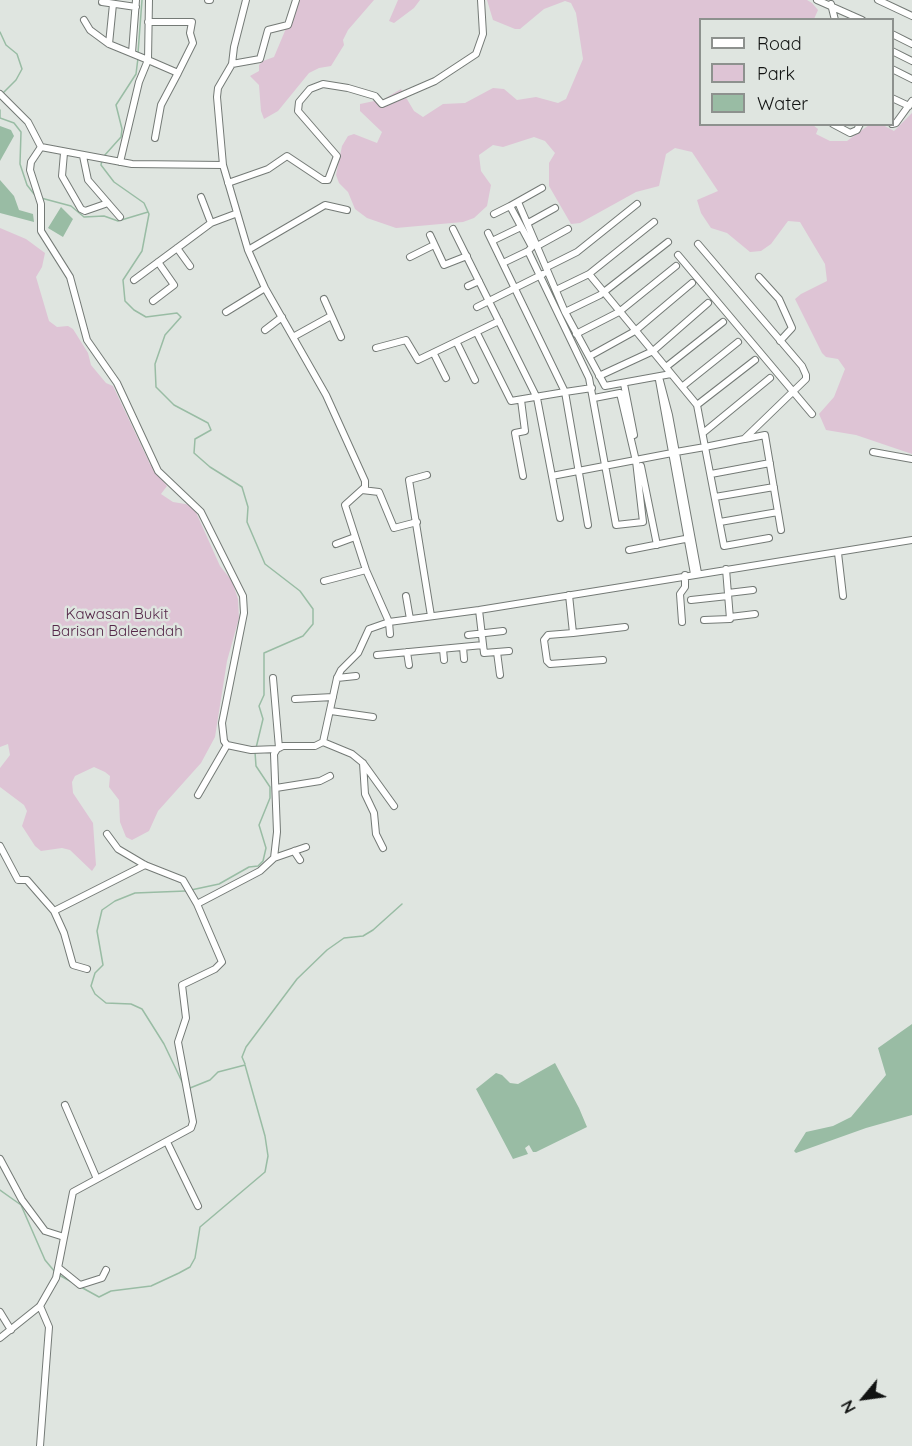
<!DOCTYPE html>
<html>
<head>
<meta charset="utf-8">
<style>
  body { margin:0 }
  #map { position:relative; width:912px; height:1446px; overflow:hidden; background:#dfe5e0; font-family:Quicksand,sans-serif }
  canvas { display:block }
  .legend { position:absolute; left:699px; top:18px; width:195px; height:108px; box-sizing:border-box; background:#dfe5e0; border:2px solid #8d918e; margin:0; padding:8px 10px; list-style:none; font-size:18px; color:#111312 }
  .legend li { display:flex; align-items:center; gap:12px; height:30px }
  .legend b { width:30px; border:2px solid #8d918e }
  .north { position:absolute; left:834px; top:1368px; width:60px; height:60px; -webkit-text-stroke:4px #dfe5e0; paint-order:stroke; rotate:241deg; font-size:16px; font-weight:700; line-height:24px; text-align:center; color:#111312 }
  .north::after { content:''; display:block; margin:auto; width:21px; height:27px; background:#111312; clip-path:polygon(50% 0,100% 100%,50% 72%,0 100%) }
</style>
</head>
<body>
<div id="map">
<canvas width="912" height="1446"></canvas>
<ul class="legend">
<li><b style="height:8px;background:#fff"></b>Road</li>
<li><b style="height:16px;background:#dec4d5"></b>Park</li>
<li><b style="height:16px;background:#99bca4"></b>Water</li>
</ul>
<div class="north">N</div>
</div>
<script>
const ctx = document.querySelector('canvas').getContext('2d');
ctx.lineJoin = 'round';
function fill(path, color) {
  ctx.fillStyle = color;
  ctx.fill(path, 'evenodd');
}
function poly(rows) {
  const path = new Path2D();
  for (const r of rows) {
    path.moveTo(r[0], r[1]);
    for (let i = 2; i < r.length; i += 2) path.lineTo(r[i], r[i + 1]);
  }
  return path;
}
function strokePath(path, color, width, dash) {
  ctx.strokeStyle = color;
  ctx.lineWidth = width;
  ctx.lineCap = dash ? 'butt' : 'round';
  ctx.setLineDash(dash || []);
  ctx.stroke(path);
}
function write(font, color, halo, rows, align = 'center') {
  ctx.font = font + ' Quicksand,sans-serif';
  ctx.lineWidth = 5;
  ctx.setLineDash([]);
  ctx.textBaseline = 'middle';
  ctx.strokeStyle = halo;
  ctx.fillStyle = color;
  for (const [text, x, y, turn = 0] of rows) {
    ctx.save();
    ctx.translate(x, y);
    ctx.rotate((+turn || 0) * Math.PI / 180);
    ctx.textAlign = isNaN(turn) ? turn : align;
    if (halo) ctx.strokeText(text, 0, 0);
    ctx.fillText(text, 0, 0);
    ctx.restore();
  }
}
const green = poly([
  [298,0,374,0,348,30,343,40,344,45,331,66,319,68,309,73,278,111,264,119,261,111,259,85,250,76,259,71,259,65,263,61,274,57],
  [398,0,420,0,414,8,394,23,389,21],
  [487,0,807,0,812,3,818,10,814,19,700,20,700,124,813,125,818,129,816,134,830,141,847,141,869,125,883,125,894,131,912,113,912,454,856,435,826,430,819,414,834,397,845,369,838,359,826,357,822,353,795,299,801,294,827,281,825,264,800,222,788,221,771,244,761,251,750,252,727,233,711,228,701,213,697,200,718,191,692,152,675,148,666,154,659,186,636,192,580,223,571,224,549,186,549,163,555,153,545,141,534,137,503,147,493,145,479,155,481,171,491,185,487,206,474,218,463,222,396,228,367,218,355,209,348,192,339,183,336,175,342,146,348,136,354,134,377,143,382,132,360,111,360,104,384,99,401,89,414,111,423,117,443,104,465,103,493,88,504,89,517,100,536,97,558,103,566,99,583,59,576,13,571,3,565,1,544,9,520,29,515,29,493,20],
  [0,228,26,239,45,253,42,267,36,277,49,321,57,327,68,326,73,329,88,353,91,365,106,383,113,386,150,464,167,486,161,494,173,502,191,505,195,510,220,566,232,581,238,599,239,618,227,661,215,737,201,763,158,811,149,831,132,840,126,837,120,822,119,800,109,787,110,776,105,772,94,767,75,776,72,782,73,793,93,823,96,865,92,871,70,850,62,848,41,851,35,846,22,826,27,811,24,805,0,787,0,768,10,755,8,744,0,747]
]);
const water = poly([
  [0,126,11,130,14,136,0,161],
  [0,180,14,196,19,210,33,214,34,222,0,213],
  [61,207,73,219,63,237,48,228],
  [912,1024,912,1115,866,1128,796,1153,794,1151,806,1132,833,1126,851,1117,886,1075,878,1048],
  [555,1063,579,1108,587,1127,536,1152,533,1152,529,1145,525,1148,528,1154,513,1159,476,1089,496,1073,502,1075,510,1083,518,1084]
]);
const stream = poly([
  [0,32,6,45,17,54,22,69,16,80,2,94],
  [138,53,142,0],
  [0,110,0,118,14,123,21,132,20,164,27,185,34,194],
  [104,156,121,137,122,129,116,105,136,74,138,58],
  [102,160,101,165,114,182,144,203,149,214,142,251,123,280,125,301,134,310,146,317,177,313,181,317,165,335,155,364,156,387,174,405,208,423,211,430,195,439,194,453,210,467,242,487,248,507,247,522,265,564,300,591,313,609,313,624,303,636,264,653,264,695,259,706,263,719,256,748],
  [41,198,71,206,84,217,104,216,118,221,148,212],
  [191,890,219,884,249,867,258,866,263,861,266,848,259,825,270,798,270,787,256,766,255,752],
  [245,1064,242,1057,246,1047,297,979,327,950,344,938,363,936,373,930,402,904],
  [185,1088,164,1044,142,1009,131,1004,106,1003,95,994,91,986,95,973,103,965,97,931,102,910,115,901,135,893,186,891],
  [0,1190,21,1205,45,1260,55,1272],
  [59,1275,99,1297,111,1291,151,1286,179,1273,190,1267,195,1258,200,1227,265,1172,268,1156,265,1136,245,1065,218,1072,210,1080,190,1088]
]);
const minor = poly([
  [208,0,210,0],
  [817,0,862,20],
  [878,0,912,16],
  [102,2,136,7],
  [831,4,835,20],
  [84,20,90,30,109,44,148,60],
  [148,22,192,22,190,33,193,43,178,73],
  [892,34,912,44],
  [109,44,113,4],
  [892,51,912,61],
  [132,53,136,0],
  [148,60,149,0],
  [232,64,260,59,268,30,288,25,296,0],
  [892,69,912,79],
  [0,94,28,122,41,147],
  [892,98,909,106],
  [833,124,850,133,857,130,860,124],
  [892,124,896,123,912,101],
  [64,153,62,176,81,209,85,211,108,203],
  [83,156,88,180,120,217],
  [120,162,139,82,148,60,178,73,161,105,155,138],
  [223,165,217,97,218,88,232,64,234,47,246,0],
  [228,183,268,169,287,156,323,180,328,180,337,156,298,111,299,102,310,89,323,84,348,88,375,96,382,104,435,81,476,54,483,34,481,0],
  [542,188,510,206,532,247,528,251,589,378,616,525,643,522,636,461,620,393,594,398],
  [201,197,211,223],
  [518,202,565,312,605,386,671,374],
  [494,214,510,206],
  [528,223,555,208],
  [453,229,537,398,560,518],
  [488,233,565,392,592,388],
  [430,235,444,265,467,256],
  [492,241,521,227],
  [698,244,802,366,806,375,806,379,744,439,705,447,724,546,769,538],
  [539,245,568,229],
  [177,248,190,266],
  [248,250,325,205,347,210],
  [678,255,812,414],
  [410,257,434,245],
  [503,263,528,251],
  [547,267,577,252,637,204],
  [589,274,697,405,705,447,676,452],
  [759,277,779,299,792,328,780,341],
  [134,280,211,223,235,214],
  [468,286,479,281],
  [556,290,589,274,654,222],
  [324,299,341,337],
  [153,301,174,285,158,262],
  [477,307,543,274],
  [226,312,265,288],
  [565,312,600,295,668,242],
  [265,330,282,317],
  [477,333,511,401,565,392,588,525],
  [576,334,619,312,676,266],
  [293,337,331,316],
  [457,343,475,380],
  [376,348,406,340,418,360,499,321],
  [434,354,446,378],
  [590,356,635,331,692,283],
  [666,367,723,322],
  [599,376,653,351,708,303],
  [659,377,669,415,698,573],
  [659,380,694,574],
  [624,384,634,435],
  [683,386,738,342],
  [521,400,525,431,515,433,523,476],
  [697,405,755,360],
  [703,433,770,378],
  [745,439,765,435,781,530],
  [873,452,912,459],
  [641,466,657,545],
  [711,474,770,463],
  [427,475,409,480,431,616],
  [552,476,672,453],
  [362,490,379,492,394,528,417,522],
  [715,497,774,487],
  [720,522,778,512],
  [336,544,355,537],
  [629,550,690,538],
  [838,553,843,596],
  [324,581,366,570],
  [728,593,753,590],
  [569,595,573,633,625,627],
  [406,596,410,619],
  [691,600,728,596],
  [479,610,484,653,509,651],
  [730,617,755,614],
  [704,620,730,619,726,569],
  [682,622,680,594,685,587,685,575],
  [573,633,548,635,544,640,547,661,550,664,603,660],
  [468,635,503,631],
  [463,647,464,659],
  [443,649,444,660],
  [407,652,409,665],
  [497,652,500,675],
  [377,655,483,645],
  [273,678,279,748],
  [337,678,356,676],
  [295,699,333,697],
  [331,711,373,717],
  [323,742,352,754,363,763,394,806],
  [277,749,251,750,227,745,224,741,222,723,244,613,243,596,201,512,158,471,117,383,87,340,70,277,41,231,41,204,30,170,31,162,41,147,132,164,223,165,248,250,265,288,326,395,365,481,365,487,345,505,366,570,389,622,390,634],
  [363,763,365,794,374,813,376,834,383,848],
  [276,788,320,781,330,776],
  [198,795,227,745],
  [107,834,118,849,145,865,183,880,197,904],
  [0,846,18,880,27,880,54,911,64,933,73,965,87,969],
  [294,851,300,860],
  [274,858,306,847],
  [54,911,145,865],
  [65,1105,97,1179],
  [167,1142,198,1206],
  [0,1159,22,1200,45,1231,64,1237],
  [59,1268,80,1285,102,1278,106,1270],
  [0,1312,11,1330],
  [0,1338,40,1306,56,1278,73,1192,191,1128,193,1122,178,1042,186,1018,182,985,215,969,222,962,197,904,260,871,274,858,277,832,274,754,277,749,283,746,315,746,323,742,337,678,341,670,358,653,369,629,389,622,479,610,912,540],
  [40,1446,49,1327,40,1306]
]);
const parkNames = [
  ["Kawasan Bukit",117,614],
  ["Barisan Baleendah",117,631]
];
fill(green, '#dec4d5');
fill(water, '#99bca4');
strokePath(stream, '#99bca4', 1.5);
strokePath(minor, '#747a76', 8);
strokePath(minor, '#fff', 6);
write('15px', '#552849', '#dfe5e0', parkNames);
</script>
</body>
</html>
